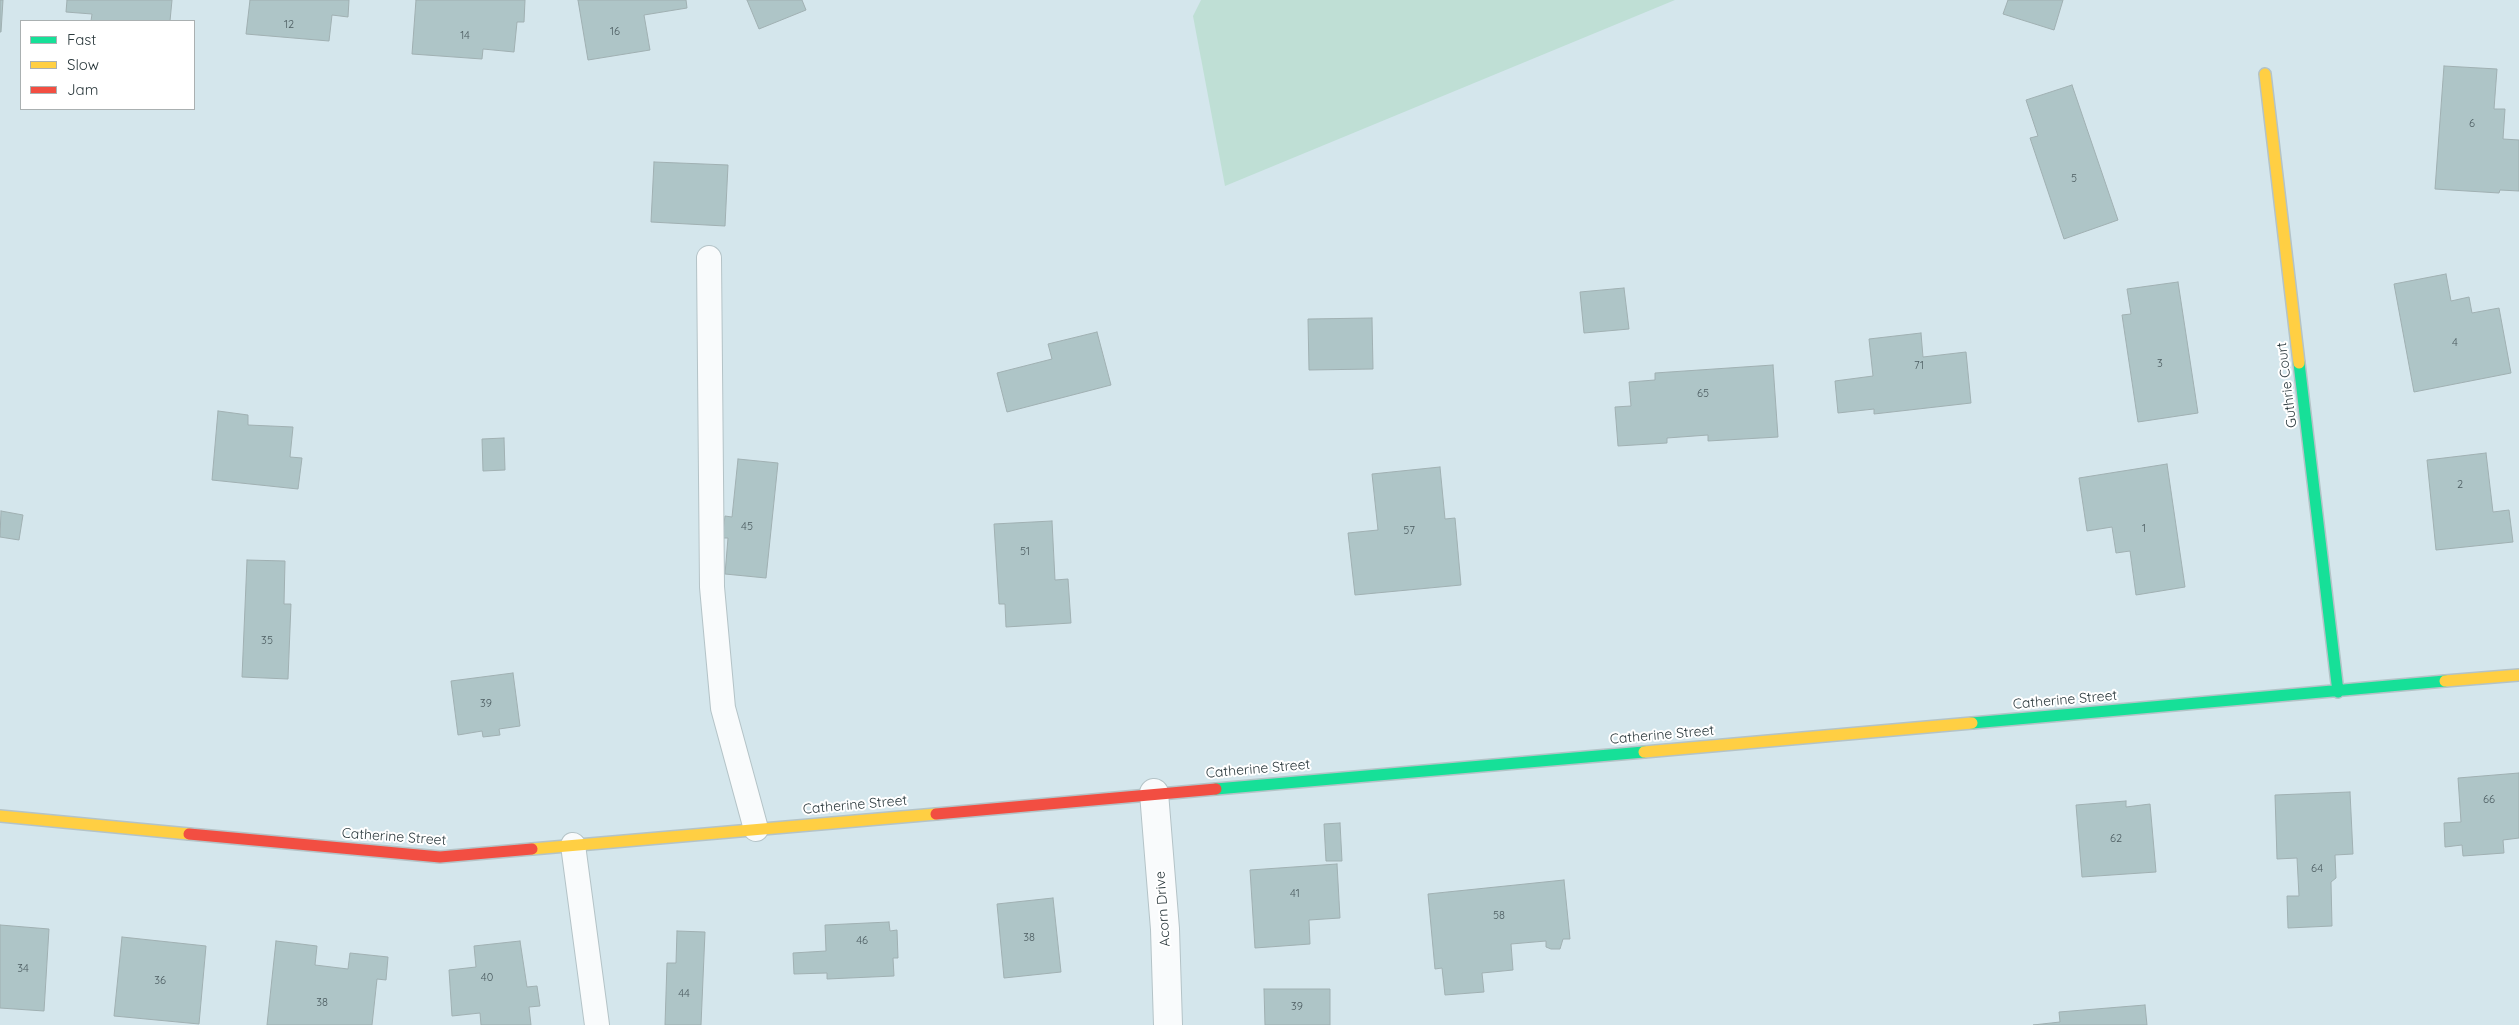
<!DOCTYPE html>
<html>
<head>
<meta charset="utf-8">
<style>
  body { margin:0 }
  #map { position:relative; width:2519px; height:1025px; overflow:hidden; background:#d4e6ec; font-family:Quicksand,sans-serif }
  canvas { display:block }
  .legend { position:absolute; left:20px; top:20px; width:175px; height:90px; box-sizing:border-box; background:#fff; border:1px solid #aab0b1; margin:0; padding:6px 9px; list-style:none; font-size:15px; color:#2b393d }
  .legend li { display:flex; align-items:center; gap:10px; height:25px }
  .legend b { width:25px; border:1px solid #aab0b1 }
</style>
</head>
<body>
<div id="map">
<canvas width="2519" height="1025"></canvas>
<ul class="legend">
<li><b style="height:6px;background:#16e098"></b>Fast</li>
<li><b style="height:6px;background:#ffcf43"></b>Slow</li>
<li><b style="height:6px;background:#f24e42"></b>Jam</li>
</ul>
</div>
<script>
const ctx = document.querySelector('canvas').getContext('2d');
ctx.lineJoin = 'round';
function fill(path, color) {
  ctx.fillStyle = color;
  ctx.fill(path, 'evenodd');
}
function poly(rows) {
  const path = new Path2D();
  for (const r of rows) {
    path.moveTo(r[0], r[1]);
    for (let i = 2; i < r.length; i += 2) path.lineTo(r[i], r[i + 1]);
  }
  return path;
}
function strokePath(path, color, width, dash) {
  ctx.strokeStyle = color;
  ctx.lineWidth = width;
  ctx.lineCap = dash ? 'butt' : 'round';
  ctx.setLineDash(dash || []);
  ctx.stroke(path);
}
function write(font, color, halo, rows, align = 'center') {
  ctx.font = font + ' Quicksand,sans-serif';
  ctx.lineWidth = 4;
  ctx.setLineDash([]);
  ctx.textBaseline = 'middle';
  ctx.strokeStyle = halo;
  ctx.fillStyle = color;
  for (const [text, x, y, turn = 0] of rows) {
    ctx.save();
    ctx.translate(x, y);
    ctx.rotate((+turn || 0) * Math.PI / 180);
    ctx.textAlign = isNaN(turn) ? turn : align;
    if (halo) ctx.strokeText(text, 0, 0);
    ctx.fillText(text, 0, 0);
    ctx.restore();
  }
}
const green = poly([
  [1201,0,1675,0,1225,186,1193,16]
]);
const building = poly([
  [0,0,3,0,1,32,0,32,0,0],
  [67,0,172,0,170,21,91,21,92,14,66,12,67,0],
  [250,0,349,0,348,17,332,15,329,41,246,34,250,0],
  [416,0,525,0,524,22,517,22,514,52,483,49,482,59,412,54,416,0],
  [578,0,686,0,687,8,644,15,650,50,588,60,578,0],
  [747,0,802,0,806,10,759,29,747,0],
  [2008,0,2063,0,2054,30,2003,14,2008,0],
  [2444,66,2497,69,2494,109,2505,109,2503,139,2519,140,2519,191,2500,190,2499,193,2435,189,2444,66],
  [2072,85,2118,220,2064,239,2030,138,2038,136,2026,100,2072,85],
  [654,162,728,165,725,226,651,222,654,162],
  [2446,274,2451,301,2469,297,2472,313,2499,308,2511,373,2414,392,2394,284,2446,274],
  [2178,282,2198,413,2138,422,2122,315,2131,314,2127,289,2178,282],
  [1624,288,1629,329,1584,333,1580,292,1624,288],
  [1372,318,1373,369,1309,370,1308,319,1372,318],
  [1097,332,1111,385,1007,412,997,373,1052,359,1048,344,1097,332],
  [1921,333,1923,357,1966,352,1971,403,1874,414,1874,409,1838,413,1835,381,1873,376,1869,339,1921,333],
  [1773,365,1778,437,1708,441,1708,435,1667,438,1667,443,1618,446,1615,407,1631,406,1629,382,1655,380,1655,373,1773,365],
  [218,411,248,415,248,425,293,427,290,457,302,458,298,489,212,480,218,411],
  [504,438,505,470,483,471,482,439,504,438],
  [2486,453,2493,512,2509,510,2513,542,2436,550,2427,460,2486,453],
  [738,459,778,463,766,578,725,574,728,538,722,538,725,516,732,517,738,459],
  [2167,464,2185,587,2136,595,2130,551,2116,553,2112,527,2087,531,2079,478,2167,464],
  [1440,467,1445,519,1455,518,1461,585,1355,595,1348,533,1378,530,1372,474,1440,467],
  [1,511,23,515,19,540,0,537,1,511],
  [1052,521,1055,580,1068,579,1071,623,1006,627,1005,604,999,604,994,524,1052,521],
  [247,560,285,561,284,604,291,604,288,679,242,677,247,560],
  [513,673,520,726,499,729,500,735,483,737,482,731,458,735,451,681,513,673],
  [2519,773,2519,838,2503,840,2504,853,2463,856,2462,845,2445,847,2444,823,2461,822,2458,778,2519,773],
  [2350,792,2353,854,2335,855,2336,878,2331,882,2332,926,2288,928,2287,896,2299,896,2297,858,2277,859,2275,795,2350,792],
  [2126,801,2126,807,2150,804,2156,872,2082,877,2076,805,2126,801],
  [1340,823,1342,861,1326,861,1324,824,1340,823],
  [1337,864,1340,918,1309,920,1310,944,1255,948,1250,870,1337,864],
  [1564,880,1570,939,1563,939,1560,949,1551,949,1546,947,1546,941,1511,944,1513,970,1482,973,1484,992,1445,995,1442,968,1435,969,1428,894,1564,880],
  [1053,898,1061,972,1004,978,997,904,1053,898],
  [889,922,890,931,897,930,898,958,893,958,894,976,827,979,827,973,794,974,793,953,826,951,825,925,889,922],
  [0,925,49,929,44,1011,0,1008,0,925],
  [677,931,705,932,701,1025,665,1025,667,963,676,963,677,931],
  [122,937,206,946,199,1024,114,1016,122,937],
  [276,941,317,946,315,965,348,969,350,953,388,957,386,980,377,979,372,1025,267,1025,276,941],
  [520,941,527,987,537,986,540,1006,529,1007,531,1025,481,1025,480,1013,452,1016,449,970,476,967,474,946,520,941],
  [1264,989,1330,989,1330,1025,1265,1025,1264,989],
  [2145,1005,2147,1025,2033,1025,2060,1022,2059,1012,2145,1005]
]);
const lane = poly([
  [709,258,712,587,723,708,756,829],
  [573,845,597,1025]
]);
const street = poly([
  [1154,793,1165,929,1168,1025]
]);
const fast = poly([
  [2299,363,2338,692],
  [1972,723,2445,681],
  [1216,789,1644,752]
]);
const slow = poly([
  [2265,74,2299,363],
  [2445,681,2519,675],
  [1644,752,1972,723],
  [0,816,189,834],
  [532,849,936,814]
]);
const jam = poly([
  [936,814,1216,789],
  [189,834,440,857,532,849]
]);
const numberNames = [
  ["12",289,25],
  ["16",615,32],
  ["14",465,36],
  ["6",2472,124],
  ["5",2074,179],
  ["4",2455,343],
  ["3",2160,364],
  ["71",1919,366],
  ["65",1703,394],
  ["2",2460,485],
  ["45",747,527],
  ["1",2144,529],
  ["57",1409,531],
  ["51",1025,552],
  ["35",267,641],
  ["39",486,704],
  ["66",2489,800],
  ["62",2116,839],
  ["64",2317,869],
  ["41",1295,894],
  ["58",1499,916],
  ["38",1029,938],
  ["46",862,941],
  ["34",23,969],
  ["40",487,978],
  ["36",160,981],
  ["44",684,994],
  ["38",322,1003],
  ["39",1297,1007]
];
const streetNames = [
  ["Guthrie Court",2287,385,-97],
  ["Catherine Street",2065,700,-5],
  ["Catherine Street",1662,735,-5],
  ["Catherine Street",1258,769,-5],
  ["Catherine Street",855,805,-5],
  ["Catherine Street",394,837,4],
  ["Acorn Drive",1163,909,-94]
];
fill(green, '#bfdfd5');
fill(building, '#aec5c7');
strokePath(building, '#a0b0b2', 1);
strokePath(lane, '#b4c3c7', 26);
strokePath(street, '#b4c3c7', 30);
strokePath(fast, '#b4c3c7', 14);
strokePath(slow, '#b4c3c7', 14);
strokePath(jam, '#b4c3c7', 14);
strokePath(lane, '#f9fbfc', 24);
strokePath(street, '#f9fbfc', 28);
strokePath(fast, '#16e098', 11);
strokePath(slow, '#ffcf43', 11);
strokePath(jam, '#f24e42', 11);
write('11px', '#4c5c60', null, numberNames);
write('14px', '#2b393d', '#fff', streetNames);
</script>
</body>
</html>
